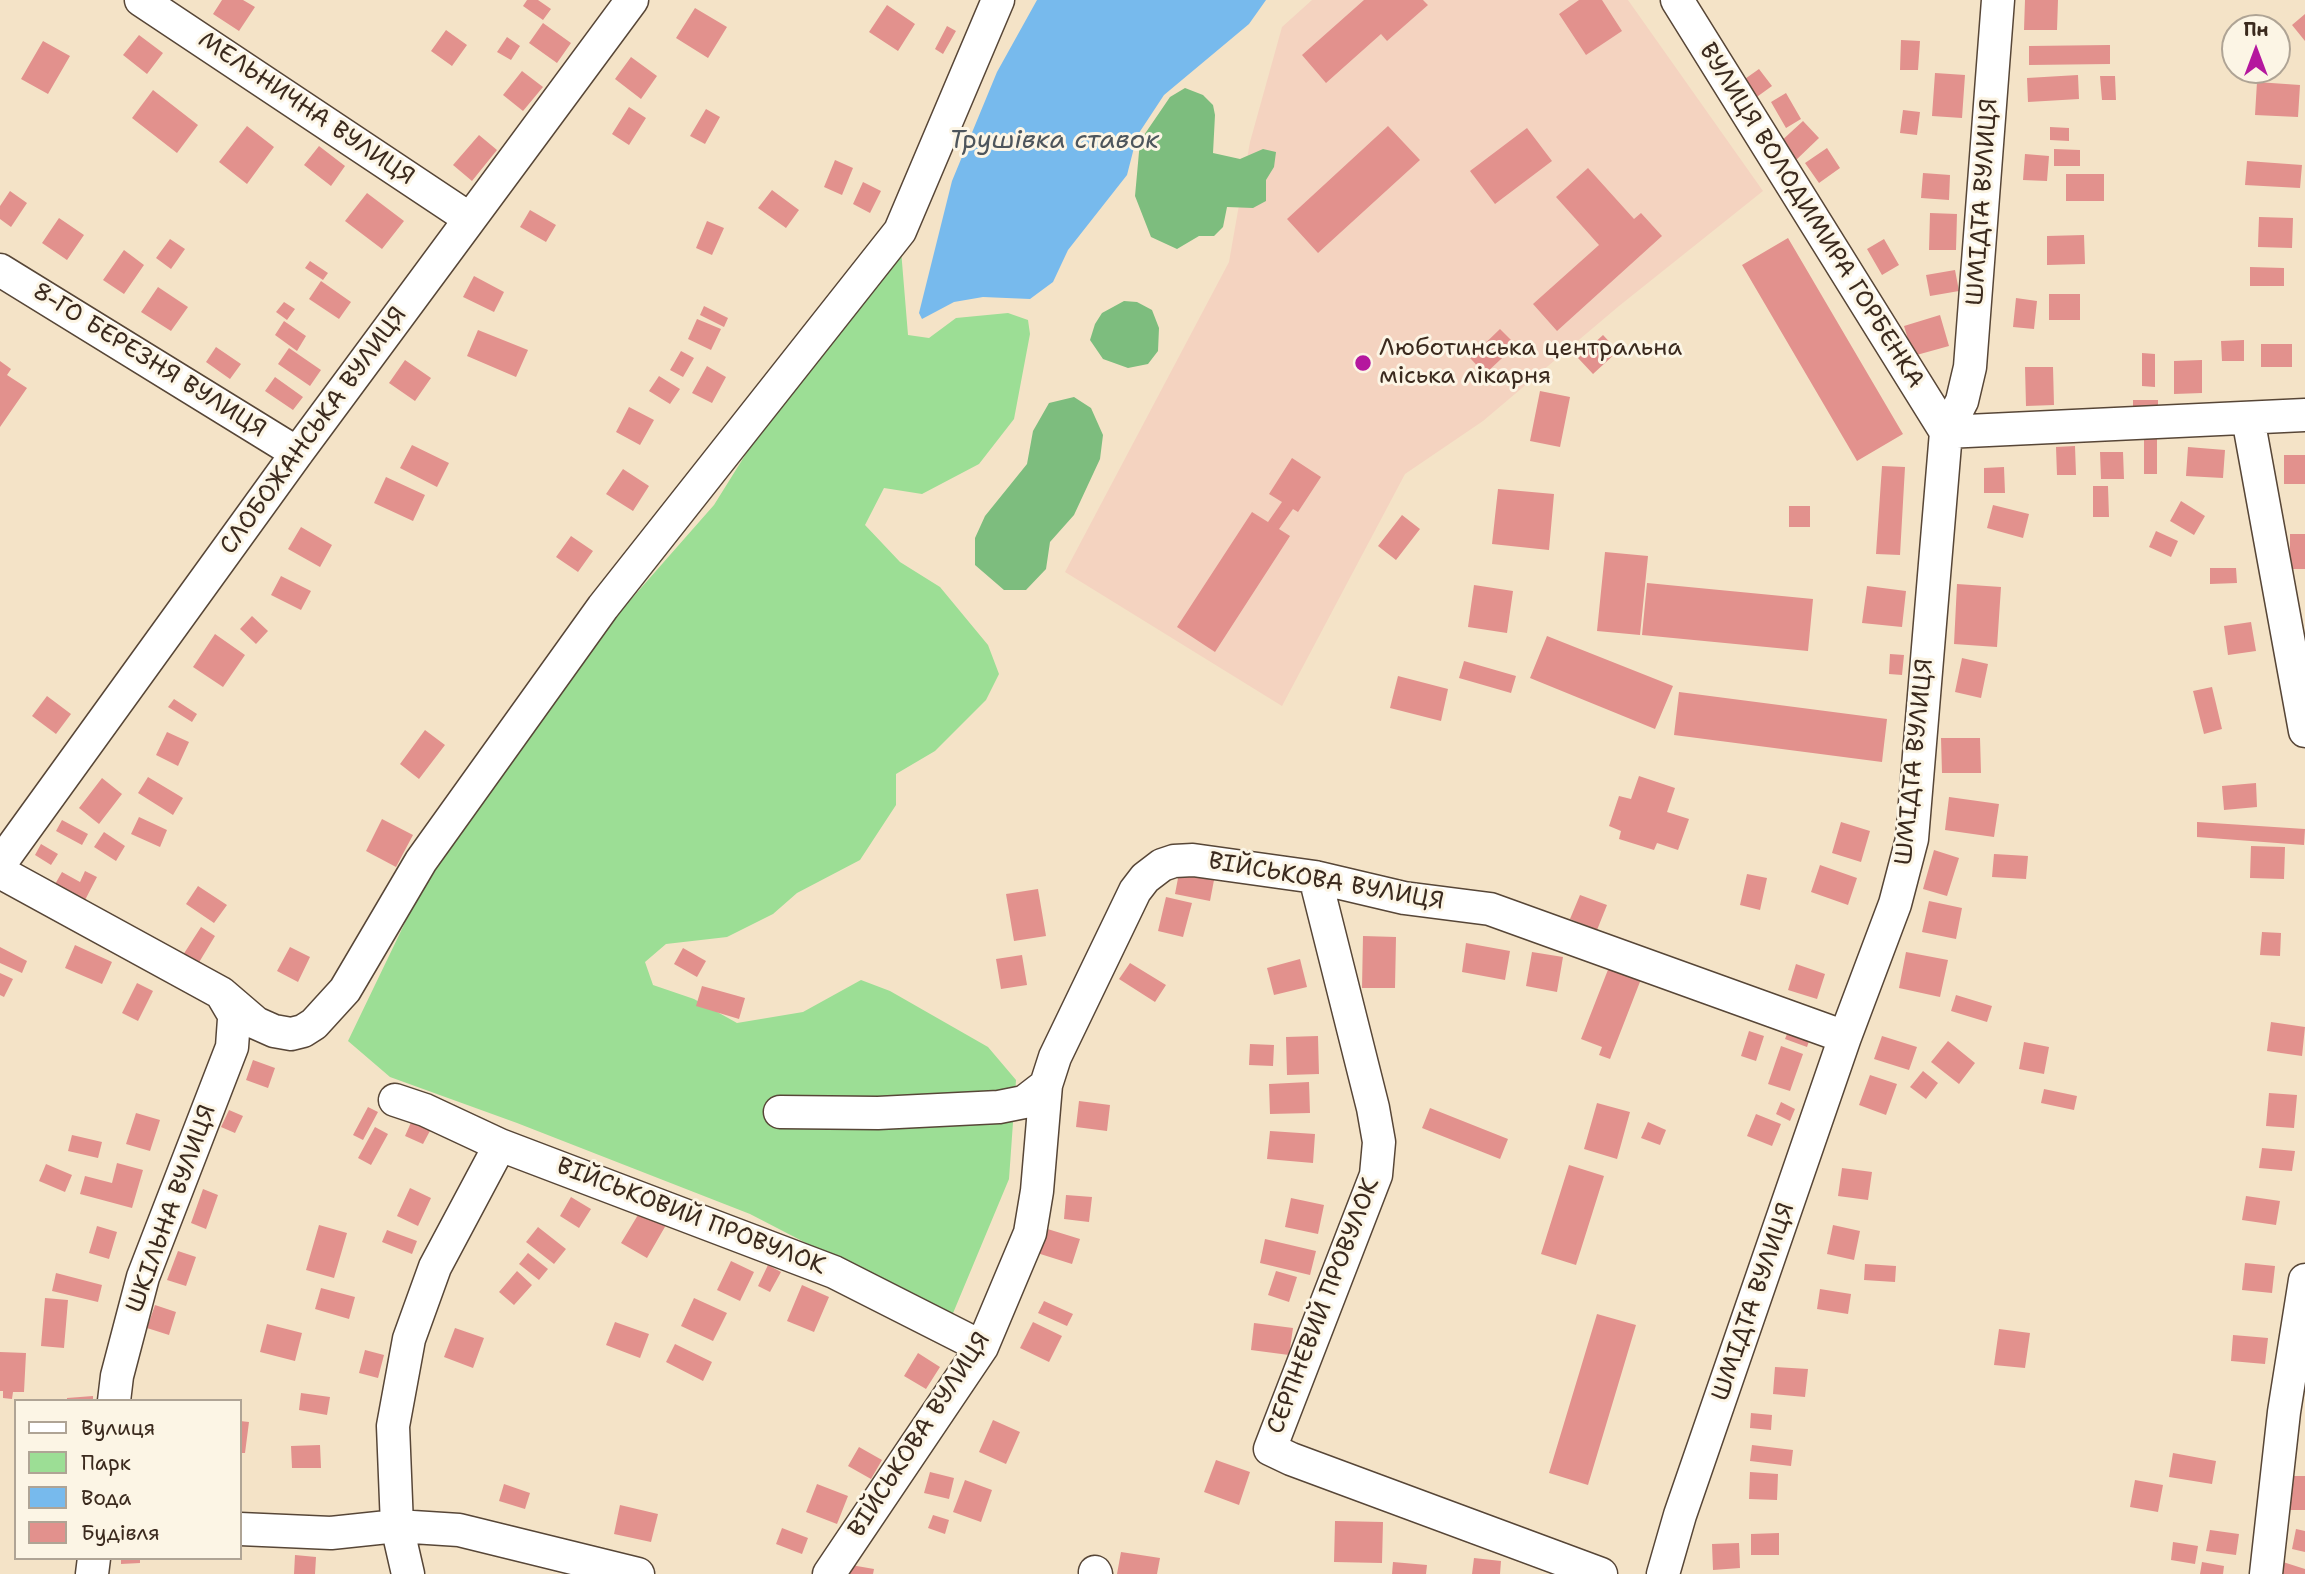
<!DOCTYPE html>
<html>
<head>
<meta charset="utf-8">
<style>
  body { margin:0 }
  #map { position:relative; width:2305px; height:1574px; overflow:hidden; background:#f4e3c7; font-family:"Shantell Sans",sans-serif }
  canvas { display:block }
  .legend { position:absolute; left:14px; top:1399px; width:228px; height:161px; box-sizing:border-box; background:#fcf5e5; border:2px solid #afa495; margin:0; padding:9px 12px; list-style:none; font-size:21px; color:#3b2a1e }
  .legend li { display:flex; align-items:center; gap:14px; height:35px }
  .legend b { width:35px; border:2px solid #afa495 }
  .north { position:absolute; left:2221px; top:14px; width:70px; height:70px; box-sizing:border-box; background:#fcf5e5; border:2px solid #afa495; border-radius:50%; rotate:0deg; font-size:19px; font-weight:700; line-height:28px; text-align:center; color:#3b2a1e }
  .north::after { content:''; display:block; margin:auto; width:24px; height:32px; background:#b5179e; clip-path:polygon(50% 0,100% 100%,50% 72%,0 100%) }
</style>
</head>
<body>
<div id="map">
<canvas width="2305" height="1574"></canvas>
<ul class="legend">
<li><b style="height:9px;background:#fff"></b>Вулиця</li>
<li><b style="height:19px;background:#9cde95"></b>Парк</li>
<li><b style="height:19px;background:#77baed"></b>Вода</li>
<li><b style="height:19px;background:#e2918d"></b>Будівля</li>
</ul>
<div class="north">Пн</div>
</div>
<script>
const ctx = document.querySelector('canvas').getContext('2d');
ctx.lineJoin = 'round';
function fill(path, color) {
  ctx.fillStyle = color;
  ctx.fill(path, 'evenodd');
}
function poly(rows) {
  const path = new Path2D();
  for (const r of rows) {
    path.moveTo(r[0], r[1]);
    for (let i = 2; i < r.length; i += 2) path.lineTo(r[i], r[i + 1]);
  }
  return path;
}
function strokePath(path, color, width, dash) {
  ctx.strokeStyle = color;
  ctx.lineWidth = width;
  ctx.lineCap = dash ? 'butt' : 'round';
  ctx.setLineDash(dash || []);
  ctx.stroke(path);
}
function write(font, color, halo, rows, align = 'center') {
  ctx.font = font + ' "Shantell Sans",sans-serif';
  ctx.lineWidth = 6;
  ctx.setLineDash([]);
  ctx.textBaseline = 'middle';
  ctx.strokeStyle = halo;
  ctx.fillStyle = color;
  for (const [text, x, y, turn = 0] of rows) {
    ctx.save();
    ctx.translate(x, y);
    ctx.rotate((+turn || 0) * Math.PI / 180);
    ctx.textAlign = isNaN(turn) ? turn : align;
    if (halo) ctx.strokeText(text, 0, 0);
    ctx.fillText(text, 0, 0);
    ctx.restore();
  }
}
const built = poly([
  [1312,0,1628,0,1763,191,1619,306,1483,421,1405,474,1282,706,1065,572,1229,262,1250,142,1282,27]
]);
const green = poly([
  [878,242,901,250,908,335,929,338,956,318,1008,313,1028,320,1030,334,1014,419,979,464,922,494,884,488,865,525,900,562,940,587,988,645,999,674,986,700,935,751,896,774,896,805,860,860,797,893,773,914,727,937,666,944,645,962,653,985,694,999,737,1023,803,1012,861,980,890,991,988,1047,1016,1080,1009,1179,951,1318,750,1214,517,1123,390,1077,348,1041,439,852,611,622,714,505]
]);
const forest = poly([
  [1185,88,1203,95,1213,105,1215,115,1213,153,1240,159,1263,149,1276,152,1274,167,1266,180,1266,201,1253,208,1227,207,1223,227,1214,236,1199,236,1177,249,1151,237,1135,196,1140,141,1170,97],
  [1124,301,1137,302,1152,310,1159,328,1158,351,1148,364,1128,368,1103,359,1090,340,1095,324,1102,313],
  [1074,397,1091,408,1103,435,1100,459,1074,515,1050,542,1046,569,1026,590,1004,590,975,565,975,538,985,516,1027,464,1033,431,1049,403]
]);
const water = poly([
  [1037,0,1266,0,1249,24,1164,95,1137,136,1127,175,1068,250,1053,282,1030,299,983,297,954,302,922,319,919,313,952,181,997,72]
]);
const building = poly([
  [222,0,243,0,255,7,239,31,213,14],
  [527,0,538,0,551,9,543,20,523,6],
  [1364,0,1423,0,1428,5,1387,41,1381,34,1326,83,1302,55],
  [1579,0,1602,0,1622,31,1586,55,1559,14],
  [2025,0,2058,0,2057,30,2024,30],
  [887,5,915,24,898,51,869,32],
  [695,8,727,27,708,58,676,38],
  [2305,14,2305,41,2292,25],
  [543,23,571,43,557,63,529,43],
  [947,26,956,31,943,54,935,49],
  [446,30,467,45,452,66,431,51],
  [139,35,163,53,147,74,123,55],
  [507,37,520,46,511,60,497,52],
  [1901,40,1920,41,1918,70,1900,70],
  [43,41,70,56,48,94,21,79],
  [2110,45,2110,64,2029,65,2029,46],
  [631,57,657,76,641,99,615,79],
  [1759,69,1772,86,1754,99,1742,81],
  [522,71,543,87,523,111,503,95],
  [1935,73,1965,75,1962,118,1932,116],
  [2078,75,2079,99,2028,102,2027,78],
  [2100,76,2115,76,2116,100,2102,100],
  [2257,82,2300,85,2298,117,2255,115],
  [153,90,198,125,177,153,132,118],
  [1786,93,1801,119,1786,128,1771,102],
  [629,107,646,118,629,145,612,134],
  [706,109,720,117,705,144,690,136],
  [1903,110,1920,112,1917,135,1900,133],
  [1803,121,1819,138,1795,161,1778,144],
  [247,126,274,147,247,184,219,162],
  [1388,126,1420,160,1318,253,1287,219],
  [2050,127,2069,128,2069,141,2050,140],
  [1527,128,1552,161,1495,204,1470,171],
  [479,135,497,150,472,181,453,165],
  [319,146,345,166,331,186,304,165],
  [1827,148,1840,168,1819,183,1805,163],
  [2054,149,2080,150,2080,166,2054,166],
  [2025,154,2049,156,2047,181,2023,180],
  [835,160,853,168,842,195,824,187],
  [2247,161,2302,165,2300,188,2245,185],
  [1588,168,1634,219,1641,213,1662,236,1557,331,1533,304,1599,245,1556,197],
  [1923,173,1950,175,1949,200,1921,198],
  [2066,174,2104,174,2104,201,2066,201],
  [863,182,881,191,870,213,853,204],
  [772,190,799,210,786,228,758,208],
  [10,191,27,203,11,227,0,219,0,206],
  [367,193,404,221,382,249,345,221],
  [530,210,556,225,546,242,520,227],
  [1930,213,1957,214,1956,250,1929,250],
  [2259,217,2293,218,2292,248,2258,247],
  [59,218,84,235,67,260,42,243],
  [707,221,724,228,712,255,696,248],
  [2084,235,2085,264,2047,265,2047,236],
  [1788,238,1903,434,1857,461,1742,265],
  [170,239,185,249,171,269,156,258],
  [1884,239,1899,265,1882,275,1867,249],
  [124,250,144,265,124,294,103,280],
  [310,261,328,273,323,280,305,268],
  [2250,267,2284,268,2284,286,2250,286],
  [1955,270,1959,291,1930,296,1926,275],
  [474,276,504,292,494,312,463,297],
  [321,281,351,302,339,319,309,299],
  [158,287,188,307,171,331,141,312],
  [2049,294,2080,294,2080,320,2049,320],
  [2016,298,2037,301,2034,329,2013,327],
  [284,302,295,309,287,320,276,312],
  [704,306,728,318,724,327,700,315],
  [1940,315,1949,346,1913,356,1904,326],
  [697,319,721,329,711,350,688,339],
  [284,321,306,336,297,351,275,335],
  [1500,329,1516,345,1485,374,1470,358],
  [478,330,528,350,516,377,467,356],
  [1603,335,1618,351,1593,374,1578,358],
  [2244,340,2244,361,2222,361,2221,341],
  [2261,344,2292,344,2292,367,2261,367],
  [216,347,241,364,230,379,206,362],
  [289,348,321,370,310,386,278,364],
  [681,351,694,358,683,377,670,370],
  [2142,353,2155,354,2155,387,2142,386],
  [405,360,431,378,415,401,389,383],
  [2202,360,2202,393,2174,394,2174,361],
  [0,361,11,369,7,375,27,388,0,427],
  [707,366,726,377,712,403,692,393],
  [2025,367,2053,367,2054,405,2026,406],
  [659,376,680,389,670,404,649,391],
  [275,377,303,397,293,410,265,391],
  [1540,391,1570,397,1560,447,1530,441],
  [2133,400,2158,400,2158,409,2133,410],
  [629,407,654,420,640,445,616,432],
  [2144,437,2157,437,2157,474,2144,474],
  [412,445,449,463,437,487,400,468],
  [2075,446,2076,475,2057,475,2056,447],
  [2188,447,2225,450,2223,478,2186,476],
  [2100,452,2123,452,2124,479,2101,479],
  [2284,455,2305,455,2305,484,2284,484],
  [1292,458,1321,477,1298,512,1293,509,1279,529,1290,536,1215,652,1177,627,1252,512,1268,522,1282,502,1269,494],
  [1882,466,1905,467,1900,555,1876,554],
  [2004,467,2005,493,1984,493,1984,468],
  [623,469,649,486,633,511,606,494],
  [386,477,425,495,413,521,374,503],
  [2093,486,2108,486,2109,517,2093,517],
  [1498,489,1554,494,1549,550,1492,544],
  [2181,501,2205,516,2194,535,2170,521],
  [1993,505,2029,514,2023,538,1987,528],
  [1789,506,1810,506,1810,527,1789,527],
  [1402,515,1420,529,1396,560,1378,546],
  [301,527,332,545,320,567,288,549],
  [2156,531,2178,541,2171,557,2149,547],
  [2290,534,2305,534,2305,569,2290,569],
  [571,536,593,551,578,572,556,557],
  [1605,552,1648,556,1640,635,1597,631],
  [2210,568,2236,568,2237,583,2210,584],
  [281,576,311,591,301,610,271,595],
  [1647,583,1813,599,1808,651,1642,635],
  [1957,584,2001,587,1997,647,1954,644],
  [1474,585,1513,591,1507,633,1468,627],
  [1867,586,1906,591,1902,627,1862,623],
  [252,616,268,631,256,644,240,629],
  [2251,622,2256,651,2228,655,2224,626],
  [215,634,245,655,223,687,193,667],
  [1547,636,1673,686,1655,729,1530,678],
  [1890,654,1904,655,1902,675,1889,674],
  [1962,658,1988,664,1981,698,1955,692],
  [1464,661,1516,676,1511,693,1459,678],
  [1398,676,1448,689,1441,721,1390,708],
  [2212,687,2222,729,2204,734,2193,691],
  [1679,692,1887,719,1882,762,1674,735],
  [47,696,71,714,56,734,32,716],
  [174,699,197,714,192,722,168,707],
  [425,730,445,745,419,779,400,764],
  [167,732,189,742,178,766,156,755],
  [1941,738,1980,738,1981,773,1942,773],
  [1639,776,1675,788,1667,812,1689,819,1678,850,1657,843,1654,850,1619,839,1621,831,1609,826,1619,796,1631,799],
  [148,777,183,798,173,815,138,793],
  [102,778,122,794,99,824,79,808],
  [2256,783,2257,807,2224,810,2222,786],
  [1949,797,1999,804,1994,837,1945,830],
  [139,817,167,830,160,847,131,834],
  [382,819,413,835,396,867,366,851],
  [62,820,88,834,82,845,56,831],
  [1841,822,1870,831,1861,862,1832,853],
  [2197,822,2305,829,2304,845,2197,837],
  [104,832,125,846,116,861,94,847],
  [41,844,58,854,51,865,35,855],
  [2251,846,2285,847,2284,879,2250,878],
  [1934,850,1959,858,1947,896,1923,889],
  [1994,854,2028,856,2026,879,1992,877],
  [1820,865,1857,878,1848,905,1811,892],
  [85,871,97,877,84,902,54,886,62,872,80,882],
  [1179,873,1214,880,1210,901,1175,894],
  [1747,874,1767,878,1760,910,1740,905],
  [198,886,227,905,214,923,186,904],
  [1038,889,1046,936,1014,941,1006,894],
  [1580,895,1607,905,1597,930,1570,919],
  [1166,897,1192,903,1183,937,1158,931],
  [1929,901,1962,908,1956,939,1922,932],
  [201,927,215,936,198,964,183,955],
  [2262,932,2281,933,2280,956,2260,955],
  [1363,936,1396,937,1395,988,1362,988],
  [1466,943,1510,951,1505,980,1462,972],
  [75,945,112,962,102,984,65,968],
  [0,947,27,961,22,973,0,963],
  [290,947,310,957,298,982,277,971],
  [683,948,706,961,697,977,674,964],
  [1532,952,1563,957,1557,992,1526,986],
  [1906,952,1948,960,1940,997,1899,988],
  [1022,955,1027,985,1001,989,996,959],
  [1300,959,1307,987,1274,995,1267,968],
  [1611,962,1643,974,1610,1059,1599,1055,1602,1047,1581,1039],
  [1130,963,1166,985,1155,1002,1119,979],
  [1796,964,1825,974,1817,999,1788,990],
  [0,973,13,979,4,997,0,995],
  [137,983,153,991,138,1021,122,1013],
  [702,986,745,998,739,1019,696,1006],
  [1956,995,1992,1006,1987,1022,1951,1011],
  [2271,1022,2305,1027,2302,1056,2267,1051],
  [1790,1027,1811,1035,1807,1047,1785,1039],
  [1749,1031,1764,1036,1756,1061,1741,1056],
  [1318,1036,1319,1074,1287,1075,1286,1037],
  [1882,1036,1917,1047,1909,1070,1874,1059],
  [1948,1041,1975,1063,1959,1084,1931,1062],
  [2024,1042,2049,1047,2044,1074,2019,1069],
  [1250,1044,1274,1045,1273,1066,1249,1065],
  [1781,1046,1803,1054,1790,1091,1768,1084],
  [253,1060,275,1068,268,1088,246,1080],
  [1923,1071,1938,1083,1926,1099,1910,1087],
  [1870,1075,1897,1084,1886,1115,1859,1105],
  [1309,1082,1310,1113,1270,1114,1269,1084],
  [2044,1089,2077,1096,2074,1110,2041,1103],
  [2269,1093,2297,1095,2294,1128,2266,1126],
  [1079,1101,1110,1105,1107,1131,1076,1127],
  [1781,1102,1795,1109,1790,1121,1776,1114],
  [1597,1103,1630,1112,1617,1159,1584,1149],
  [368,1107,378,1112,363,1140,353,1135],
  [1430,1108,1508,1139,1500,1159,1422,1128],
  [229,1110,243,1116,235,1133,221,1127],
  [136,1113,160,1120,150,1151,126,1144],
  [1756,1114,1781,1124,1772,1146,1747,1136],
  [413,1118,432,1127,423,1144,405,1136],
  [1648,1122,1666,1130,1660,1145,1641,1138],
  [375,1127,388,1134,371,1165,358,1158],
  [1270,1131,1315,1134,1313,1163,1267,1159],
  [72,1135,102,1142,98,1158,68,1151],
  [2262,1148,2295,1151,2292,1171,2259,1168],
  [117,1163,143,1170,132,1208,80,1194,85,1176,112,1183],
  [46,1164,72,1175,65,1192,39,1181],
  [1569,1165,1604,1176,1576,1265,1541,1254],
  [1842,1168,1872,1172,1868,1200,1838,1196],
  [410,1188,431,1198,418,1226,397,1216],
  [203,1189,218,1195,206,1229,191,1223],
  [1066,1195,1092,1197,1089,1222,1064,1219],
  [2246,1196,2280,1201,2276,1225,2242,1220],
  [571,1197,591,1209,579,1228,560,1216],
  [1291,1198,1324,1205,1318,1234,1285,1227],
  [641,1210,666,1225,647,1258,621,1243],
  [319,1225,347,1233,334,1278,306,1270],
  [1833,1225,1860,1231,1854,1260,1827,1254],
  [97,1226,117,1232,109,1259,89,1253],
  [538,1227,566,1249,554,1264,526,1242],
  [1041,1227,1080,1239,1072,1264,1034,1252],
  [387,1230,417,1241,412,1254,382,1242],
  [1265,1239,1316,1251,1310,1275,1260,1263],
  [178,1251,196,1257,186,1286,167,1280],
  [528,1253,548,1269,539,1280,519,1264],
  [731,1261,754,1272,740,1301,717,1290],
  [2245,1263,2275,1266,2272,1293,2242,1290],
  [1865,1264,1896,1266,1895,1282,1864,1280],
  [768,1265,781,1272,770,1292,758,1286],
  [517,1271,532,1285,514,1305,499,1292],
  [1276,1271,1297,1277,1289,1302,1268,1295],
  [56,1273,102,1285,98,1302,52,1291],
  [802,1285,829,1297,814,1332,787,1321],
  [321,1288,355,1297,349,1319,315,1309],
  [1820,1289,1851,1294,1848,1314,1817,1309],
  [45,1298,68,1300,64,1348,41,1346],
  [694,1298,727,1313,713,1341,681,1326],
  [1044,1301,1073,1314,1067,1326,1038,1313],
  [155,1305,176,1312,169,1335,147,1328],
  [1597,1314,1636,1325,1588,1485,1549,1473],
  [615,1322,649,1334,640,1358,606,1345],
  [1033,1322,1062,1336,1049,1362,1020,1348],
  [1254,1323,1293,1328,1289,1355,1251,1350],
  [267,1324,302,1333,295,1361,260,1352],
  [455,1328,484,1338,473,1368,444,1357],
  [1999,1329,2030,1333,2025,1368,1994,1365],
  [2233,1335,2268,1338,2265,1364,2231,1361],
  [675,1344,712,1362,703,1381,666,1362],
  [365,1350,384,1355,378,1378,359,1373],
  [0,1352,26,1353,24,1392,13,1392,12,1399,3,1398,3,1391,0,1391],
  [918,1353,940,1367,926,1389,904,1376],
  [1775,1367,1808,1369,1805,1397,1773,1394],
  [301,1393,330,1397,327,1415,299,1410],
  [93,1396,93,1401,67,1401,67,1398],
  [1751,1413,1772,1415,1771,1430,1750,1428],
  [993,1420,1020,1432,1006,1464,979,1452],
  [240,1421,249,1422,245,1453,240,1453],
  [320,1445,321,1468,292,1468,291,1446],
  [1752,1445,1793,1450,1791,1466,1750,1461],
  [859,1447,882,1460,871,1479,848,1466],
  [2173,1453,2216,1461,2212,1484,2169,1477],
  [1216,1460,1250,1472,1239,1505,1204,1492],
  [930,1472,954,1478,949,1499,924,1493],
  [1750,1472,1778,1474,1777,1500,1749,1499],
  [2289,1476,2305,1476,2305,1510,2288,1510],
  [965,1480,992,1490,981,1522,953,1512],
  [2135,1480,2163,1485,2158,1512,2130,1507],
  [504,1484,530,1493,525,1509,499,1501],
  [817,1484,848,1496,837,1524,806,1512],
  [620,1505,658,1514,651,1542,614,1534],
  [933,1515,949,1520,945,1534,928,1528],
  [1335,1521,1383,1522,1382,1563,1334,1562],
  [782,1528,808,1538,802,1554,776,1544],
  [2296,1529,2305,1531,2305,1552,2292,1549],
  [2210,1530,2239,1534,2236,1555,2206,1551],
  [1779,1533,1779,1555,1751,1555,1751,1534],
  [2173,1542,2198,1546,2195,1564,2171,1560],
  [1739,1543,1740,1568,1713,1570,1712,1544],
  [1121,1552,1160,1558,1157,1574,1117,1574],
  [295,1555,316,1557,315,1574,294,1574],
  [121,1558,140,1558,140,1563,121,1564],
  [1474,1558,1501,1561,1500,1574,1472,1574],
  [1393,1562,1427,1565,1426,1574,1392,1574],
  [2202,1562,2224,1566,2223,1574,2200,1574],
  [2283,1562,2305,1569,2305,1574,2279,1574],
  [851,1565,874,1569,873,1574,849,1574]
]);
const minor = poly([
  [141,0,470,219],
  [1677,0,1946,432],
  [0,270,297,453],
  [2248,418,2305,731],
  [1946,432,2305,415],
  [0,864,297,453,632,0],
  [0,872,221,993,231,1010],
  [1315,877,1373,1108,1379,1142,1376,1175,1270,1449,1291,1459,1601,1574],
  [221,993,256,1023,274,1031,291,1034,303,1031,314,1024,345,990,421,861,603,607,900,231,998,0],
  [395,1100,425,1110,500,1145,834,1272,982,1347],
  [780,1112,878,1113,999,1107,1024,1102,1046,1085],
  [114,1401,117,1376,143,1277,232,1047,234,1019],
  [240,1529,331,1533,397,1526,459,1530,638,1574],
  [1095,1572,1096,1574],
  [92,1574,94,1558],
  [408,1574,397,1526,393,1426,409,1339,435,1267,500,1145],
  [829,1574,982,1347,1030,1233,1037,1191,1046,1085,1055,1057,1135,891,1145,878,1162,865,1174,861,1193,860,1315,877,1404,898,1490,909,1845,1037],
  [1663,1574,1680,1515,1845,1037,1895,904,1912,839,1946,432,1962,401,1970,367,1998,0],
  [2266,1574,2284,1412,2305,1280]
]);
const markers = [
  [1363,363,9,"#b5179e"]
];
const streetNames = [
  ["МЕЛЬНИЧНА ВУЛИЦЯ",306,109,34],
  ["ШМІДТА ВУЛИЦЯ",1983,202,-86],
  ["ВУЛИЦЯ ВОЛОДИМИРА ГОРБЕНКА",1811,216,58],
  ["8-ГО БЕРЕЗНЯ ВУЛИЦЯ",149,361,32],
  ["СЛОБОЖАНСЬКА ВУЛИЦЯ",314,431,-54],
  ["ШМІДТА ВУЛИЦЯ",1915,762,-84],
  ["ВІЙСЬКОВА ВУЛИЦЯ",1326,882,10],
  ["ШКІЛЬНА ВУЛИЦЯ",172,1209,-70],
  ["ВІЙСЬКОВИЙ ПРОВУЛОК",691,1217,21],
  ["ШМІДТА ВУЛИЦЯ",1754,1302,-71],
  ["СЕРПНЕВИЙ ПРОВУЛОК",1324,1306,-69],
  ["ВІЙСЬКОВА ВУЛИЦЯ",920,1435,-57]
];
const poiNames = [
  ["Люботинська центральна",1379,349],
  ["міська лікарня",1379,377]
];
const waterNames = [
  ["Трушівка ставок",1054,141]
];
fill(built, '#f4d3c0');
fill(green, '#9cde95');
fill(forest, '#7dbd7e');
fill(water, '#77baed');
fill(building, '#e2918d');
strokePath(minor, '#574637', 35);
strokePath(minor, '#fff', 32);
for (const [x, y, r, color] of markers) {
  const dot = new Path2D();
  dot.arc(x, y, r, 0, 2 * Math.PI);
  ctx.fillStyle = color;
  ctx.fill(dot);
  strokePath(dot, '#fcf5e5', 2.5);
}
write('24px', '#3b2a1e', '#fcf5e5', streetNames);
write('24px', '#3b2a1e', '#fcf5e5', poiNames, 'left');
write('italic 26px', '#4d555c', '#fcf5e5', waterNames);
</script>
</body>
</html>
